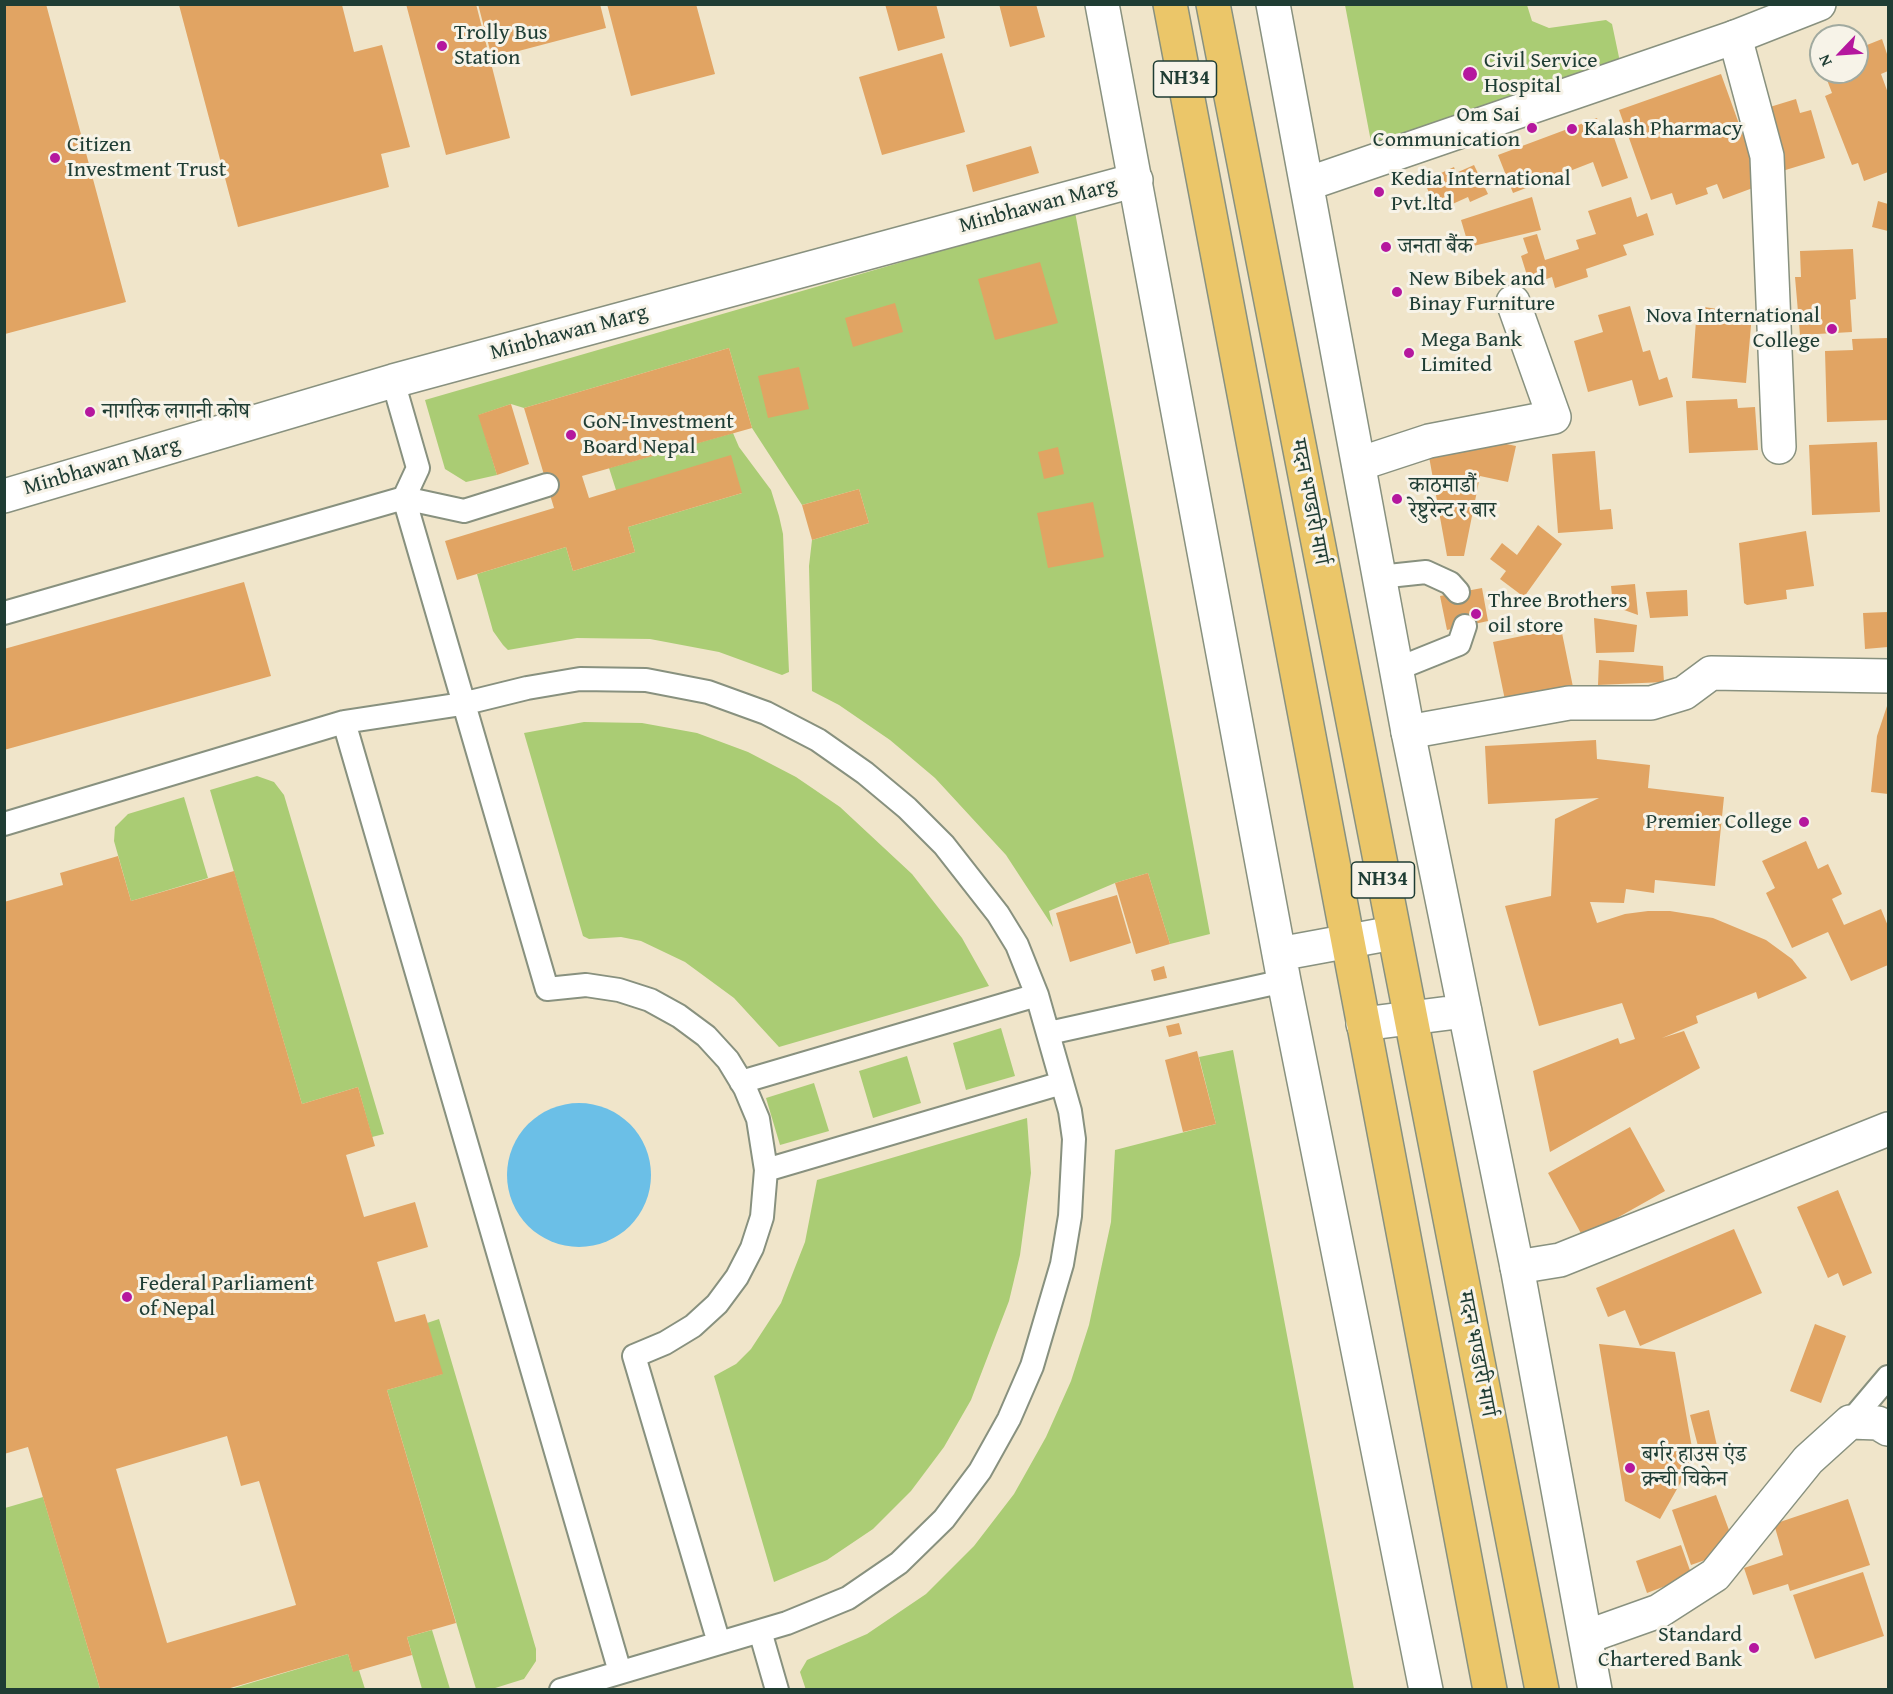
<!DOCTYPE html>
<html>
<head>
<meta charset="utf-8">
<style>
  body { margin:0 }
  #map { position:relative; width:1893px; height:1694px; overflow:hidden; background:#f0e5ca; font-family:"Gentium Book Plus",serif }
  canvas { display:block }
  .frame { position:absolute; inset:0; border:6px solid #1f3d34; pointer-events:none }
  .north { position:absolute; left:1809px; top:24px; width:60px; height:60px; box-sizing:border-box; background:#f7f3e8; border:2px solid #a1aaa0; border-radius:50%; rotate:245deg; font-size:16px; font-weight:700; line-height:24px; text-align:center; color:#1f3d34 }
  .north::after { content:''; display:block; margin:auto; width:21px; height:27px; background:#b5179e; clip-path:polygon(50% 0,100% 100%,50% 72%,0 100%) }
</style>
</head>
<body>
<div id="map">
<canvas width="1893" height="1694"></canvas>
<div class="frame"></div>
<div class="north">N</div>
</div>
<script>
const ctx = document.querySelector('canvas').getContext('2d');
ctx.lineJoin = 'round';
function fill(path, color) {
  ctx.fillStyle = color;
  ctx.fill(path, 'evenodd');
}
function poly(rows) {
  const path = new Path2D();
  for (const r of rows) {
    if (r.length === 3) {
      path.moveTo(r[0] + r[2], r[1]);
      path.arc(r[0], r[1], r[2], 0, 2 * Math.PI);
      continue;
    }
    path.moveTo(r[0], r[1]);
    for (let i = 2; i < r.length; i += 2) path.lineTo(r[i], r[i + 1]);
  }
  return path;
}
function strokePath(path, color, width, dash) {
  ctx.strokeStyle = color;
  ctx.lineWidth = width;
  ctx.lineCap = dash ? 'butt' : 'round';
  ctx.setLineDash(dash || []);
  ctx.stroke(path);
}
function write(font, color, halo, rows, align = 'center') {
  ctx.font = font + ' "Gentium Book Plus","Noto Serif Devanagari",serif';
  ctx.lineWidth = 6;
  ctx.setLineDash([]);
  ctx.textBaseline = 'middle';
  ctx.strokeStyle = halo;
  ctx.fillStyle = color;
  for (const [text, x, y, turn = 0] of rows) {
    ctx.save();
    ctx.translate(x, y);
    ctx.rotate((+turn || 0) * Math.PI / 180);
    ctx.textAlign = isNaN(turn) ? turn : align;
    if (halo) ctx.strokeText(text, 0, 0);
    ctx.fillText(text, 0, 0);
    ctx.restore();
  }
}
const green = poly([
  [1345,5,1527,5,1532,21,1549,28,1606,20,1612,24,1620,62,1372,147],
  [1075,212,1210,934,1170,944,1148,873,1115,883,1049,911,1053,927,1006,855,935,778,890,740,839,705,812,691,809,566,812,540,869,523,859,489,802,505,752,428,729,348,524,408,511,404,479,415,497,475,466,482,445,469,425,400],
  [733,433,739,447,771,490,779,516,783,534,789,672,782,675,719,652,650,639,577,638,508,650,503,645,493,631,477,574,566,547,573,571,635,552,628,527,742,493,616,490,609,468],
  [584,722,642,723,697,733,748,752,796,777,840,807,912,874,962,938,989,986,779,1047,734,998,685,962,641,941,621,937,589,939,583,936,524,733],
  [257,776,274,782,284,795,384,1134,372,1137,358,1087,302,1104,210,790],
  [184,797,208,878,131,901,114,841,115,827,128,814],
  [1001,1028,1015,1076,966,1090,953,1043],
  [1233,1050,1354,1689,806,1690,800,1672,807,1660,867,1634,926,1594,974,1546,1014,1494,1046,1437,1071,1381,1089,1325,1111,1222,1115,1150,1216,1124,1199,1057],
  [907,1056,921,1103,873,1118,859,1071],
  [814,1083,829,1131,780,1145,766,1098],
  [1027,1118,1031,1173,1020,1255,1009,1301,971,1400,944,1447,911,1491,873,1529,827,1560,774,1582,714,1376,736,1364,751,1349,781,1303,805,1242,817,1180],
  [439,1319,536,1649,536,1661,524,1679,492,1689,476,1689,387,1390,442,1374,427,1323],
  [43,1497,100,1689,5,1689,5,1508],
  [432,1630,450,1689,422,1689,407,1637],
  [348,1654,353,1671,359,1670,365,1689,227,1690]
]);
const water = poly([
  [579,1175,72]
]);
const building = poly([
  [5,4,46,4,126,302,5,334],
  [406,4,476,4,510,138,446,155],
  [478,4,600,4,606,28,492,58],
  [607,4,696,4,715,74,631,96],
  [885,4,936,4,945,38,898,51],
  [999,4,1036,4,1045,37,1010,47],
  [179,5,342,5,354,52,382,45,410,147,381,154,389,187,238,227],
  [1882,39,1888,57,1888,71,1881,74,1888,93,1888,172,1864,181,1858,163,1852,165,1825,96,1832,93,1824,72,1857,72,1857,49],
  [942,53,965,132,882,155,859,77],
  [1721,74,1761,185,1723,199,1717,184,1706,188,1708,194,1676,205,1672,193,1651,200,1619,110],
  [1796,99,1800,113,1811,110,1825,158,1779,172,1760,110],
  [1597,118,1601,129,1610,126,1628,178,1602,187,1593,162,1513,193,1498,155],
  [1031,146,1039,173,973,192,966,165],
  [1474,165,1488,194,1470,202,1468,197,1437,211,1424,181,1454,167,1456,173],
  [1532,197,1541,230,1469,247,1461,220],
  [1631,197,1637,217,1647,213,1654,235,1623,245,1627,255,1586,269,1588,277,1555,288,1552,277,1530,285,1521,256,1528,253,1523,238,1537,234,1545,260,1579,249,1576,240,1596,234,1588,211],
  [1878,201,1888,204,1888,231,1872,227],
  [1853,249,1856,299,1850,300,1852,332,1800,335,1795,277,1801,277,1800,251],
  [1040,262,1058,323,995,340,978,279],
  [895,303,903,332,853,347,845,318],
  [1630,306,1643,352,1650,350,1659,380,1667,377,1673,397,1639,406,1632,380,1588,392,1574,341,1603,332,1598,315],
  [1697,306,1752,314,1746,383,1692,378],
  [1888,338,1888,420,1827,422,1825,351,1853,350,1852,339],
  [729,348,752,428,582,476,589,498,731,455,742,493,628,527,635,552,573,571,566,547,457,580,445,541,554,508,524,408],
  [799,367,809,409,768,418,758,376],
  [1737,399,1738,408,1755,407,1758,450,1689,453,1686,401],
  [511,404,529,464,497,475,478,415],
  [1482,439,1516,446,1508,482,1480,476,1464,556,1447,556,1428,451],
  [1877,442,1880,512,1812,515,1809,445],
  [1058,447,1064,474,1044,479,1038,452],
  [1595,451,1600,510,1611,509,1613,529,1558,533,1552,454],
  [859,489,869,523,812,540,802,505],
  [1093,502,1104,557,1048,568,1037,513],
  [1538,525,1562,544,1524,597,1500,579,1506,571,1490,559,1502,543,1517,555],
  [1806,531,1814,586,1786,590,1787,599,1747,605,1744,603,1739,543],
  [244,582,271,676,4,750,4,649],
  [1635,584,1638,615,1613,606,1611,586],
  [1482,588,1488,621,1447,630,1440,596],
  [1687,590,1688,616,1650,618,1646,592],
  [1888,612,1888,647,1865,649,1863,613],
  [1594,618,1637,625,1634,652,1596,653],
  [1561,628,1573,687,1505,700,1493,642],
  [1599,660,1663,666,1664,682,1598,685],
  [1888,703,1888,794,1871,792,1877,736],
  [1596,740,1597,759,1650,765,1648,788,1724,797,1715,886,1655,880,1654,893,1626,889,1624,903,1590,902,1597,923,1625,914,1648,911,1670,911,1713,918,1766,940,1792,959,1807,978,1758,999,1756,992,1696,1016,1698,1023,1662,1038,1684,1031,1700,1068,1550,1152,1533,1071,1618,1038,1620,1044,1635,1039,1622,1003,1539,1026,1505,906,1551,896,1555,819,1599,798,1488,804,1485,746],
  [1806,841,1818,869,1828,864,1842,894,1832,899,1844,925,1881,909,1888,926,1888,965,1851,981,1828,932,1792,948,1766,893,1775,888,1762,861],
  [118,856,131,901,234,871,302,1104,358,1087,375,1146,346,1155,364,1217,415,1202,428,1247,377,1262,395,1322,425,1314,443,1374,387,1390,456,1623,407,1637,412,1655,353,1672,348,1654,227,1689,100,1689,28,1447,4,1454,4,902,63,885,60,873],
  [227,1436,241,1486,259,1481,296,1605,167,1643,116,1469],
  [1148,873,1170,944,1136,954,1115,883],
  [1117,895,1131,943,1070,962,1056,913],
  [1164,966,1167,978,1154,981,1151,970],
  [1179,1023,1182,1034,1169,1037,1166,1026],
  [1197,1051,1216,1124,1183,1132,1165,1060],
  [1630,1127,1665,1191,1583,1237,1548,1173],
  [1838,1190,1872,1273,1843,1286,1838,1273,1828,1278,1797,1207],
  [1734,1229,1762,1293,1640,1346,1625,1310,1608,1317,1596,1288],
  [1815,1324,1846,1336,1821,1403,1790,1391],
  [1599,1344,1675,1352,1694,1459,1660,1519,1625,1501],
  [1709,1410,1717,1446,1699,1450,1690,1415],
  [1716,1495,1736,1549,1691,1565,1672,1510],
  [1848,1499,1870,1565,1790,1591,1788,1584,1753,1595,1744,1568,1783,1555,1774,1524],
  [1681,1545,1692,1576,1647,1593,1636,1561],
  [1863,1572,1884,1636,1815,1659,1793,1595]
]);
const service = poly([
  [393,381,418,468,404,498,547,989,586,985,619,990,650,1000,679,1016,706,1036,728,1060,745,1088,758,1119,766,1170,762,1217,752,1248,737,1277,717,1304,693,1326,665,1343,634,1356,719,1643],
  [1379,577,1426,572,1450,583,1458,592],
  [4,613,404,498,464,511,547,485],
  [1397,669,1459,644,1465,626],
  [344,722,620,1672],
  [4,824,344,722,462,704,527,688,580,679,646,680,708,692,766,713,818,740,865,773,907,808,944,845,998,914,1017,945,1037,995,1070,1111,1074,1139,1070,1216,1062,1264,1032,1366,1009,1419,980,1471,944,1519,899,1563,848,1598,787,1623,561,1690],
  [1049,1033,1284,981],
  [741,1082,1037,995],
  [766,1170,1062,1083],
  [1850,1422,1888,1377],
  [760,1631,777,1690]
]);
const minor = poly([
  [1735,37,1767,156,1779,447],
  [1359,464,1429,441,1554,417,1513,302],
  [4,496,393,381,1136,180],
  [1408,732,1569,703,1651,703,1684,693,1711,673,1888,676],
  [1517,1267,1560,1260,1888,1129],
  [1586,1637,1659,1611,1715,1575,1808,1460,1850,1422,1878,1423,1888,1429]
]);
const tertiary = poly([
  [1102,4,1284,981,1426,1690],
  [1273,4,1408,732,1517,1267,1595,1690],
  [1307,184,1735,37,1819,4],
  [1279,954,1393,933],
  [1363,1024,1465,1011]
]);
const trunk = poly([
  [1170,4,1490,1690],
  [1213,4,1542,1690]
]);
const markers = [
  [442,46,6,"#b5179e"],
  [1470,74,8,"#b5179e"],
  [1532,128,6,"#b5179e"],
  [1572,129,6,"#b5179e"],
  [55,158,6,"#b5179e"],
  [1379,192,6,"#b5179e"],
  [1386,247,6,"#b5179e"],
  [1397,292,6,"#b5179e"],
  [1832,329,6,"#b5179e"],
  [1409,353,6,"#b5179e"],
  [90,412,6,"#b5179e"],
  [571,435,6,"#b5179e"],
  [1397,499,6,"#b5179e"],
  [1476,614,6,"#b5179e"],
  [1804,822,6,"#b5179e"],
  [127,1297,6,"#b5179e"],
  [1630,1468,6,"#b5179e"],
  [1754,1648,6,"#b5179e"]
];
const shields = [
  [1185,79,63],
  [1383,880,63]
];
const shieldNames = [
  ["NH34",1185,79],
  ["NH34",1383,880]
];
const poiNames = [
  ["Trolly Bus",454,33],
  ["Station",454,58],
  ["Civil Service",1484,61],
  ["Hospital",1484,86],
  ["Om Sai",1520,115,"right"],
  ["Communication",1520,140,"right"],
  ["Kalash Pharmacy",1584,129],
  ["Citizen",67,145],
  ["Investment Trust",67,170],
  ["Kedia International",1391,179],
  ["Pvt.ltd",1391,204],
  ["जनता बैंक",1398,247],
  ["New Bibek and",1409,279],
  ["Binay Furniture",1409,304],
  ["Nova International",1820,316,"right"],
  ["College",1820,341,"right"],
  ["Mega Bank",1421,340],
  ["Limited",1421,365],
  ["नागरिक लगानी कोष",102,412],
  ["GoN-Investment",583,422],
  ["Board Nepal",583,447],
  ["काठमाडौं",1409,486],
  ["रेष्टुरेन्ट र बार",1409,511],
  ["Three Brothers",1488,601],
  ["oil store",1488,626],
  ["Premier College",1792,822,"right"],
  ["Federal Parliament",139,1284],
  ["of Nepal",139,1309],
  ["बर्गर हाउस एंड",1642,1455],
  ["क्र्न्ची चिकेन",1642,1480],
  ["Standard",1742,1635,"right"],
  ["Chartered Bank",1742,1660,"right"]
];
const streetNames = [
  ["Minbhawan Marg",1038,206,-15],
  ["Minbhawan Marg",569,333,-15],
  ["Minbhawan Marg",102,467,-16],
  ["मदन भण्डारी मार्ग",1309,502,79],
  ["मदन भण्डारी मार्ग",1476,1354,79]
];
fill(green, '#aacc74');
fill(water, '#6bbfe7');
fill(building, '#e1a463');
strokePath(service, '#88917f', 26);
strokePath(minor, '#88917f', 36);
strokePath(tertiary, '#88917f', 36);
strokePath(trunk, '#88917f', 36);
strokePath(service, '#fff', 22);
strokePath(minor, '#fff', 33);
strokePath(tertiary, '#fff', 33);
strokePath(trunk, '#ebc669', 33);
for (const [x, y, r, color] of markers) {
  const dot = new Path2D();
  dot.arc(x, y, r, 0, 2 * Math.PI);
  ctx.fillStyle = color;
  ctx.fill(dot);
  strokePath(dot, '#f7f3e8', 2);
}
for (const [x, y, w] of shields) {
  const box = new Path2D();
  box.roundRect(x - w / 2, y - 18, w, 36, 4.5);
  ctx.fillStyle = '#f7f3e8';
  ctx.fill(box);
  strokePath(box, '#1f3d34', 1.5);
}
write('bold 21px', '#1f3d34', null, shieldNames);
write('22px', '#1f3d34', '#f7f3e8', poiNames, 'left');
write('22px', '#1f3d34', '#f7f3e8', streetNames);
</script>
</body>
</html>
